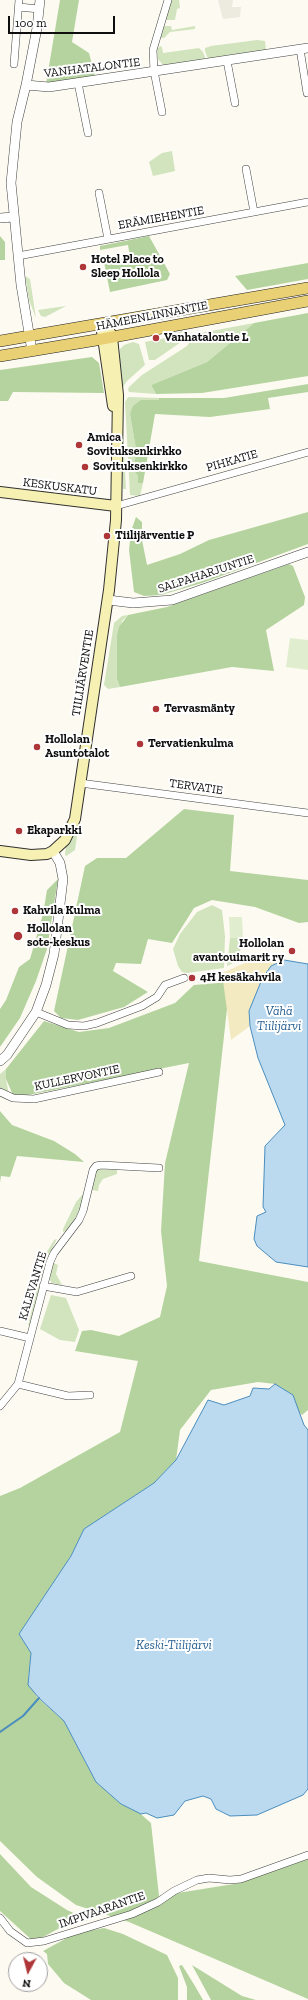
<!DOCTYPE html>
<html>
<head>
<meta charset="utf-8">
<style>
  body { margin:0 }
  #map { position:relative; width:308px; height:2000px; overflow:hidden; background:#fdfbf1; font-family:"Zilla Slab",serif }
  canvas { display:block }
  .north { position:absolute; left:8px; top:1952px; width:40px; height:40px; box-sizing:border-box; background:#fff; border:1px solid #9f9f9f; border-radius:50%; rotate:187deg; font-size:11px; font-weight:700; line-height:16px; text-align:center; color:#0e0e0e }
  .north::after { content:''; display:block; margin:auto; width:14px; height:18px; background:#ae3638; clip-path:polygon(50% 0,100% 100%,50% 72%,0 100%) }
  .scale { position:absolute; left:8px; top:16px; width:107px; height:18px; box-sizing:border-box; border:2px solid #0e0e0e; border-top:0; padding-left:5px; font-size:12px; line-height:14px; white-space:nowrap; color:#0e0e0e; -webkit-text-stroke:3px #fff; paint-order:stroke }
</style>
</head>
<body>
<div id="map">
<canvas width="308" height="2000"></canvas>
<div class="north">N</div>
<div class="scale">100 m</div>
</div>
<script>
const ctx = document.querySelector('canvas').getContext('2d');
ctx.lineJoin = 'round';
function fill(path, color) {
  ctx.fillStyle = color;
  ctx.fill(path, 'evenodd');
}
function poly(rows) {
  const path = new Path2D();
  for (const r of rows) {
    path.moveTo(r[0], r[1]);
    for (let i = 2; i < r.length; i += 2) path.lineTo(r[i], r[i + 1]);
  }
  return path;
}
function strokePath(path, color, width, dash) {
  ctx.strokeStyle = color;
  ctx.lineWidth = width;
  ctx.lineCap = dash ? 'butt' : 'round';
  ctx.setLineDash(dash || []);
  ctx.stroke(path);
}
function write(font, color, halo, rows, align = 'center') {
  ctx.font = font + ' "Zilla Slab",serif';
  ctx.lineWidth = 4;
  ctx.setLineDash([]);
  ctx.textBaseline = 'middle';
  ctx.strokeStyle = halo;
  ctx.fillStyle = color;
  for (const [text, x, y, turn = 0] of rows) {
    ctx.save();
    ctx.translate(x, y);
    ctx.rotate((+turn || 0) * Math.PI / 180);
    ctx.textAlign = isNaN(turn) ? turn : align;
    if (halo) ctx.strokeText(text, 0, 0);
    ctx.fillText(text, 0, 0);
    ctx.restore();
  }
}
const green = poly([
  [172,0,179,0,180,8,177,9,175,20,165,20],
  [164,26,171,26,172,30,195,26,195,29,170,32,164,38,159,38],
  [257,40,265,41,266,50,208,59,205,51,205,48,211,46],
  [160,46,162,47,163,53,199,48,203,52,205,57,204,60,168,66,163,65,158,59,157,49],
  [172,151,175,171,153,176,149,162,162,153],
  [25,276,30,279,36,318,29,300],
  [66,306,45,317,41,316,38,310],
  [254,323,207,362,151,385,156,394,129,392,128,390,129,387,142,375,187,346,195,334],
  [184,330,181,333,184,340,155,360,149,360,145,342,166,338],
  [133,342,139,344,145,365,127,381,121,390,119,369,120,349,124,345],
  [128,397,159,398,159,400,130,414,136,449,134,471,138,476,138,483,143,483,140,496,130,495,125,402],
  [120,398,121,398,126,489,123,489],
  [128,615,122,621,117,679,120,687,108,689,104,685,114,623,122,616],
  [83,795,75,850,66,856,65,855,66,846],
  [212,905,222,910,225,936,224,968,187,973,182,972,178,966,173,949,180,934,197,912],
  [230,938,243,938,238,961,227,966],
  [6,1069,6,1079,9,1095,0,1089,0,1074],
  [99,1169,117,1170,117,1174,103,1179,99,1185,98,1191,91,1190,95,1173],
  [83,1194,85,1196,83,1204,73,1222,66,1231,63,1232,63,1229,76,1202],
  [57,1239,49,1254,42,1278,40,1279,45,1255,54,1240],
  [54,1263,58,1265,56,1274,62,1285,52,1283,48,1277,51,1265],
  [38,1284,40,1285,40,1290,31,1323,28,1326],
  [51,1295,66,1298,79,1330,75,1342,60,1340,40,1329]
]);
const forest = poly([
  [60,0,79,0,72,42,89,53,95,76,46,84],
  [0,236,5,242,5,260,0,260],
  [149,236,170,274,167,280,110,292,104,262,130,257,128,245,100,250,100,246],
  [308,263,308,279,247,290,235,276],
  [308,313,308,376,202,393,156,394,151,385,207,362,254,323],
  [92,357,99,363,104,393,13,392,8,401,0,401,0,370],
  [308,384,308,392,268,398,270,409,210,417,155,414,143,483,138,483,138,476,134,471,136,449,130,414,133,406,141,400,159,400,159,398,224,398],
  [308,512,308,544,202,583,161,595,144,596,134,592,129,550,131,531,136,517,142,522,142,540,147,565,180,554,209,540],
  [289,564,293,566,305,597,304,605,266,630,274,671,232,667,120,687,117,679,117,636,119,627,128,615,167,607],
  [184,809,234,815,230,871,308,880,308,922,299,923,255,907,212,900,194,908,172,943,148,939,141,964,116,963,113,971,148,992,124,1007,78,1020,61,1018,54,1011,85,866,97,858,126,858],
  [58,879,47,949,36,981,20,1018,0,1047,0,1009,6,1000,19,967,30,959,43,914,47,890],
  [230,982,199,1261,308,1282,308,1410,302,1415,297,1410,293,1395,275,1384,258,1382,211,1390,180,1430,176,1460,154,1483,84,1529,71,1556,19,1634,31,1653,28,1681,37,1697,64,1721,96,1782,121,1804,135,1809,151,1823,159,1896,240,1883,308,1858,308,1999,129,1922,76,1905,37,1877,0,1841,0,1496,20,1488,120,1432,138,1361,75,1351,82,1331,91,1330,119,1336,160,1317,167,1286,161,1231,165,1163,189,1063,23,1096,13,1095,6,1079,6,1069,44,1021,79,1032,109,1028,175,1003,194,985],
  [0,1111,12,1125,54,1141,75,1154,84,1162,17,1156,10,1177,1,1176,0,1183],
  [0,1854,31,1887,67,1910,89,1920,67,1924,34,1942,0,1911],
  [104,1928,123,1934,167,1955,178,1978,178,2000,91,2000,64,1983,48,1964,47,1954,43,1951,76,1933],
  [182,1965,195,1986,203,2000,187,2000,187,1987,179,1966],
  [192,1965,242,1996,256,2000,211,2000]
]);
const sand = poly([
  [256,958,284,960,271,966,249,1011,250,1026,231,1040,222,973]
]);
const pitch = poly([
  [290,638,308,640,308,670,286,667],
  [229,917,242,917,243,938,230,938]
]);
const plaza = poly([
  [218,0,233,0,232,7,241,7,240,17,223,19]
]);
const water = poly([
  [284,960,308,964,308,1267,276,1262,257,1246,254,1239,257,1216,266,1212,263,1207,265,1146,285,1125,258,1058,250,1026,249,1011,262,979,271,966,284,960],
  [275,1384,293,1395,304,1425,308,1430,308,1789,303,1795,257,1815,230,1816,216,1809,211,1799,203,1796,185,1801,174,1815,157,1818,146,1813,141,1814,121,1804,96,1782,64,1721,39,1698,28,1685,31,1653,19,1634,71,1556,84,1529,154,1483,176,1460,208,1400,224,1405,250,1396,253,1388,269,1389,275,1384]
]);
const stream = poly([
  [0,1732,23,1716,39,1698]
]);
const minor = poly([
  [19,7,39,9],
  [300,49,307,93],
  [227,61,235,103],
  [14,64,19,0],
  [78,83,88,133],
  [162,112,154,71,153,50,168,0],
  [246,169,254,212],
  [99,193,108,239],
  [18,256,308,202],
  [116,506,308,452],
  [80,783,308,813],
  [36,1012,68,1025,84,1026,97,1023,142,1006,157,997,165,985,184,978],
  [0,1092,13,1098,34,1099,159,1072],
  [43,1286,77,1292,131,1276],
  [0,1331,30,1338],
  [18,1384,68,1396,90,1395],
  [0,1406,18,1384,50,1262,54,1253,79,1220,83,1211,93,1170,96,1166,101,1165,159,1168],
  [0,1918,10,1931,27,1943,44,1941,132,1914,158,1902,174,1891,197,1880,209,1878,230,1880,241,1879,308,1855]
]);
const tertiary = poly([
  [26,85,37,28,40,0],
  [0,218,13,217],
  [32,351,21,285,11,183,17,122,26,85,49,87,308,48],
  [108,600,133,603,172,600,308,552],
  [0,1061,7,1055,36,1012,46,985,54,954,63,879,60,863,53,851]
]);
const secondary = poly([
  [102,331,113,406],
  [0,492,116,506],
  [0,851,31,855,47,854,53,851,65,840,75,819,109,590,116,520,118,395,112,337,109,330,101,325]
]);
const primary = poly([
  [0,341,308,288],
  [0,356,102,339,308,301]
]);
const markers = [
  [83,267,4,"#ae3638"],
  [156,338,4,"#ae3638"],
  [79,445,4,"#ae3638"],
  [85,467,4,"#ae3638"],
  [107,536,4,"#ae3638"],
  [156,709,4,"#ae3638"],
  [140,744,4,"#ae3638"],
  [37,747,4,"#ae3638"],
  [19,831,4,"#ae3638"],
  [15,911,4,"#ae3638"],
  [18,936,5,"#ae3638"],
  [292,951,4,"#ae3638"],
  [192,978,4,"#ae3638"]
];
const streetNames = [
  ["VANHATALONTIE",92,68,-7],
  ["ERÄMIEHENTIE",161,218,-10],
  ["HÄMEENLINNANTIE",152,316,-11],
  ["PIHKATIE",232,461,-16],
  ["KESKUSKATU",60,487,7],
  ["SALPAHARJUNTIE",206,574,-18],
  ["TIILIJÄRVENTIE",83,673,-81],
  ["TERVATIE",196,787,8],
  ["KULLERVONTIE",77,1078,-12],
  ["KALEVANTIE",33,1286,-73],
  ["IMPIVAARANTIE",102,1910,-19]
];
const poiNames = [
  ["Hotel Place to",91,260],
  ["Sleep Hollola",91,274],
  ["Vanhatalontie L",164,338],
  ["Amica",87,438],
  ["Sovituksenkirkko",87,452],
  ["Sovituksenkirkko",93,467],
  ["Tiilijärventie P",115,536],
  ["Tervasmänty",164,709],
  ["Hollolan",45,740],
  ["Asuntotalot",45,754],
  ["Tervatienkulma",148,744],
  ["Ekaparkki",27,831],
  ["Kahvila Kulma",23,911],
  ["Hollolan",27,929],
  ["sote-keskus",27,943],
  ["Hollolan",284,944,"right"],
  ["avantouimarit ry",284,958,"right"],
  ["4H kesäkahvila",200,978]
];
const waterNames = [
  ["Vähä",279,1011],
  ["Tiilijärvi",279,1026],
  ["Keski-Tiilijärvi",174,1645]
];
fill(green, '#d1e4be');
fill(forest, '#b5d39f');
fill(sand, '#f4eac2');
fill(pitch, '#e1edcf');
fill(plaza, '#edeae0');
fill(water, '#bbdaef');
strokePath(water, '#4a8dbe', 1);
strokePath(stream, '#4a8dbe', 2);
strokePath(minor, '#414141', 8);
strokePath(tertiary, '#414141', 10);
strokePath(secondary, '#303030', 12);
strokePath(primary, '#1f1f1f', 12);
strokePath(minor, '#fff', 7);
strokePath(tertiary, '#fff', 9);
strokePath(secondary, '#f6f0b3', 10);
strokePath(primary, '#e9d075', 11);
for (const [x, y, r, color] of markers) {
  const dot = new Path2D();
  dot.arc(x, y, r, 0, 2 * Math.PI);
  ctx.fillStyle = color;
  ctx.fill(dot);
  strokePath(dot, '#fff', 1.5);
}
write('12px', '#0e0e0e', '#fff', streetNames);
write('bold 12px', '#0e0e0e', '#fff', poiNames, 'left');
write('italic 13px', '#265f92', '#fff', waterNames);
</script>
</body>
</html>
